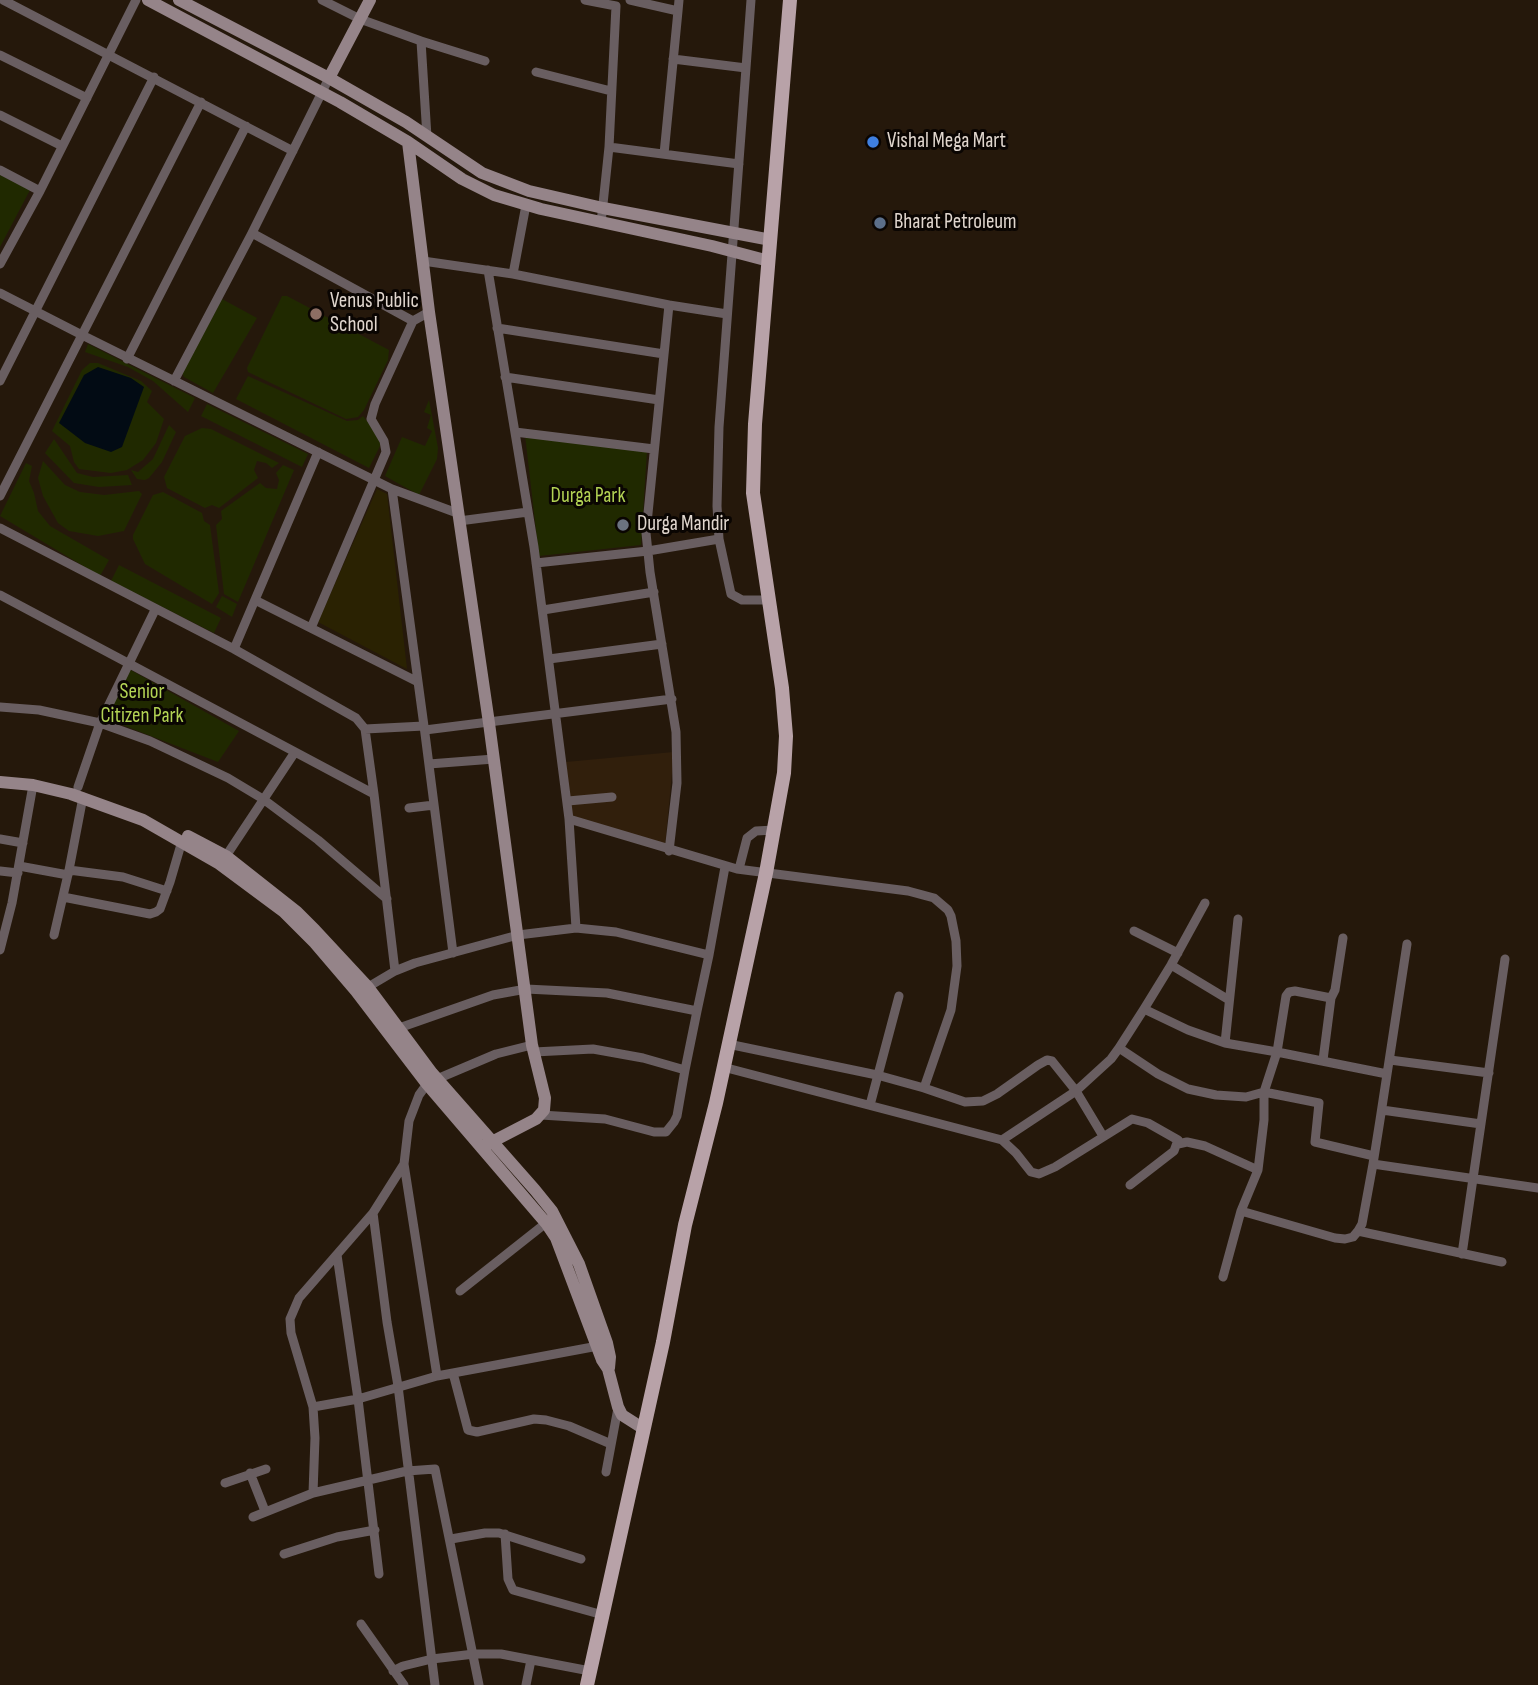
<!DOCTYPE html>
<html>
<head>
<meta charset="utf-8">
<style>
  body { margin:0 }
  canvas { display:block; background:#25180b }
</style>
</head>
<body>
<canvas width="1538" height="1685"></canvas>
<script>
const ctx = document.querySelector('canvas').getContext('2d');
ctx.lineJoin = 'round';
function fill(path, color) {
  ctx.fillStyle = color;
  ctx.fill(path, 'evenodd');
}
function poly(rows) {
  const path = new Path2D();
  for (const r of rows) {
    path.moveTo(r[0], r[1]);
    for (let i = 2; i < r.length; i += 2) path.lineTo(r[i], r[i + 1]);
  }
  return path;
}
function strokePath(path, color, width, dash) {
  ctx.strokeStyle = color;
  ctx.lineWidth = width;
  ctx.lineCap = dash ? 'butt' : 'round';
  ctx.setLineDash(dash || []);
  ctx.stroke(path);
}
function write(font, color, halo, rows, align = 'center') {
  ctx.font = font + ' "Sofia Sans Condensed",sans-serif';
  ctx.lineWidth = 6;
  ctx.setLineDash([]);
  ctx.textBaseline = 'middle';
  ctx.strokeStyle = halo;
  ctx.fillStyle = color;
  for (const [text, x, y, turn = 0] of rows) {
    ctx.save();
    ctx.translate(x, y);
    ctx.rotate((+turn || 0) * Math.PI / 180);
    ctx.textAlign = isNaN(turn) ? turn : align;
    if (halo) ctx.strokeText(text, 0, 0);
    ctx.fillText(text, 0, 0);
    ctx.restore();
  }
}
const built = poly([
  [674,752,665,846,572,816,566,762]
]);
const green = poly([
  [0,175,30,190,0,247],
  [282,296,287,296,389,350,388,360,364,410,358,417,346,419,248,372,247,368],
  [222,299,257,318,213,393,184,377,182,373],
  [88,344,195,398,188,412,153,381,128,367,85,352],
  [90,363,98,363,141,381,152,391,147,402,164,419,156,443,143,460,127,470,111,473,79,469,74,462,70,446,52,431,82,370],
  [248,376,347,421,358,420,363,416,378,435,381,444,369,468,236,399],
  [429,400,438,448,437,459,419,495,385,476,402,437,425,446,432,431,427,428,431,415,424,412],
  [207,404,308,454,302,467,201,416],
  [169,425,176,432,162,462,149,478,145,480,137,479,131,470,138,472,153,459],
  [202,428,211,429,279,463,272,468,266,463,257,461,254,470,258,478,219,508,212,505,205,508,167,488,164,477,185,436],
  [525,435,647,451,641,545,539,556],
  [54,439,77,473,93,477,128,475,132,485,99,487,74,483,45,453],
  [43,461,65,485,80,492,104,495,139,491,142,494,124,531,98,536,69,531,58,523,43,496,38,478],
  [26,463,32,466,29,481,34,493,38,511,50,526,109,560,100,576,0,516],
  [283,465,294,470,238,602,224,594,216,525,222,519,221,511,260,483,266,488,277,489,279,480,276,473],
  [163,492,202,513,204,521,210,525,219,593,212,604,145,564,133,539,133,535,153,495],
  [119,565,221,618,214,633,111,581],
  [222,596,237,604,232,617,216,607],
  [129,669,239,731,218,762,107,719]
]);
const sand = poly([
  [377,489,387,494,407,669,318,622]
]);
const water = poly([
  [98,367,131,378,144,387,122,447,111,452,85,443,59,423,84,375]
]);
const street = poly([
  [3,0,293,151],
  [322,0,360,19,421,41,427,137],
  [585,0,616,6,609,147,601,223],
  [630,0,678,11,679,0],
  [421,41,485,61],
  [0,55,87,98],
  [673,59,746,68,719,427,717,506,719,539,731,594,742,600,768,600],
  [746,68,751,0],
  [536,72,611,91],
  [0,115,62,146],
  [609,147,739,164],
  [664,154,678,11],
  [0,170,40,191],
  [252,233,413,321],
  [423,261,513,274,526,205],
  [0,264,40,191,136,0],
  [488,270,534,547,569,819,737,869,908,891,934,898,948,910,951,916,956,941,957,966,951,1010,924,1088,965,1102,983,1101,997,1094,1038,1065,1047,1060,1052,1061,1076,1091,1103,1136],
  [513,274,669,305,646,533,650,572,676,732,677,783,669,851],
  [0,293,82,335,201,102],
  [669,305,727,314],
  [497,328,664,354],
  [127,359,246,126],
  [505,377,659,400],
  [0,381,154,77],
  [174,381,252,233,329,78],
  [515,432,654,449],
  [0,496,82,335,392,489],
  [459,521,528,512],
  [0,528,234,649,356,718,365,729,374,794],
  [536,563,648,551,719,539],
  [0,595,374,794,395,971],
  [255,600,418,682],
  [543,610,654,592],
  [311,628,386,452,384,441,371,419,375,404,413,321,429,312],
  [234,649,318,452],
  [549,659,662,644],
  [0,707,39,710,100,723,150,741,228,778,263,799,318,840,387,899],
  [424,726,392,489,457,513],
  [365,729,424,726,453,953],
  [425,730,672,699],
  [429,764,494,759],
  [78,787,100,723,155,610],
  [568,801,612,797],
  [409,808,434,805],
  [569,819,576,928],
  [0,839,23,843],
  [226,856,295,752],
  [19,866,68,875],
  [739,869,747,838,756,831,774,830],
  [69,870,123,877,167,891],
  [0,871,18,873],
  [63,897,150,914,156,912,160,909,170,882,182,841],
  [1134,931,1178,953],
  [54,935,69,870,83,797],
  [1343,938,1335,990,1331,998,1295,991,1289,992,1286,996,1277,1052,1387,1074],
  [0,950,12,903,33,785],
  [1171,965,1229,1000],
  [368,987,395,971,415,963,518,935,576,928,616,932,709,955,725,867],
  [1144,1009,1188,1030,1225,1043,1277,1052,1264,1092,1246,1097,1216,1095,1188,1089,1158,1074,1119,1048,1144,1009,1171,965,1205,903],
  [399,1028,493,995,526,989,607,993,697,1011,709,955],
  [1225,1043,1238,919],
  [728,1044,877,1075,924,1088],
  [1119,1048,1111,1059,1076,1091,1002,1140,1016,1153,1031,1172,1039,1174,1055,1167,1132,1119,1148,1123,1178,1140,1174,1151,1130,1185],
  [534,1052,593,1049,643,1058,685,1070,697,1011],
  [1323,1060,1331,998],
  [1390,1060,1489,1073],
  [723,1067,1002,1140],
  [437,1079,496,1054,532,1045],
  [427,1084,419,1095,409,1121,404,1164,437,1376],
  [870,1105,899,996],
  [1382,1110,1481,1124],
  [541,1115,605,1119,654,1132,666,1132,674,1122,677,1116,685,1070],
  [1178,1144,1187,1142,1205,1146,1258,1170],
  [1374,1156,1315,1142,1319,1103,1264,1092,1264,1120,1258,1170,1241,1211,1335,1238,1345,1239,1353,1237,1358,1231,1362,1224,1373,1164,1380,1120,1407,944],
  [1373,1164,1538,1188],
  [373,1213,387,1322,398,1386,435,1685],
  [1358,1231,1502,1262],
  [1462,1254,1505,959],
  [337,1255,358,1399,379,1574],
  [1223,1277,1241,1211],
  [460,1291,546,1223],
  [453,1373,468,1430,477,1432,534,1419,546,1420,569,1426,611,1444],
  [313,1407,358,1399,437,1376,598,1346],
  [606,1472,618,1408],
  [250,1473,265,1511],
  [225,1483,266,1469],
  [313,1493,315,1438,313,1407,291,1333,290,1319,299,1298,373,1213,404,1164],
  [253,1517,313,1493,407,1471,435,1469,479,1685],
  [505,1534,508,1579,513,1590,603,1615],
  [451,1539,485,1533,499,1533,581,1559],
  [284,1554,337,1537,375,1530],
  [361,1624,404,1685],
  [393,1671,403,1666,432,1659,474,1654,501,1654,590,1671],
  [526,1685,531,1660]
]);
const secondary = poly([
  [148,0,340,102,408,142,462,179,494,195,541,209,712,246,769,261],
  [179,0,329,78,406,122,482,173,529,191,603,208,771,240],
  [329,78,370,0],
  [408,142,429,312,489,723,532,1045,545,1098,544,1110,536,1119,482,1147],
  [0,782,33,785,71,794,143,820,218,863,284,912,315,943,356,991,427,1084,546,1223,556,1238,602,1360,608,1369,618,1407,622,1415,644,1429],
  [188,836,226,856,297,912,315,930,368,987,432,1073,535,1190,552,1211,579,1264,607,1343,610,1357,609,1368]
]);
const primary = poly([
  [587,1685,663,1342,685,1225,716,1103,766,873,784,773,786,736,782,688,753,493,755,424,790,0]
]);
const markers = [
  [873,142,7,"#3f7fe0"],
  [880,223,7,"#5c6f8a"],
  [316,314,7,"#8d6e63"],
  [623,525,7,"#6b7280"]
];
const poiNames = [
  ["Vishal Mega Mart",887,142],
  ["Bharat Petroleum",894,223],
  ["Venus Public",330,302],
  ["School",330,326],
  ["Durga Mandir",637,525]
];
const parkNames = [
  ["Durga Park",588,497],
  ["Senior",142,693],
  ["Citizen Park",142,717]
];
fill(built, '#311f0c');
fill(green, '#202900');
fill(sand, '#2a2202');
fill(water, '#020b14');
strokePath(street, '#695e61', 9);
strokePath(secondary, '#958489', 12);
strokePath(primary, '#b8a2a8', 14);
for (const [x, y, r, color] of markers) {
  const dot = new Path2D();
  dot.arc(x, y, r, 0, 2 * Math.PI);
  ctx.fillStyle = color;
  ctx.fill(dot);
  strokePath(dot, '#0a0502', 2.5);
}
write('21px', '#e0d6ce', '#0a0502', poiNames, 'left');
write('21px', '#b3d354', '#0a0502', parkNames);
</script>
</body>
</html>
